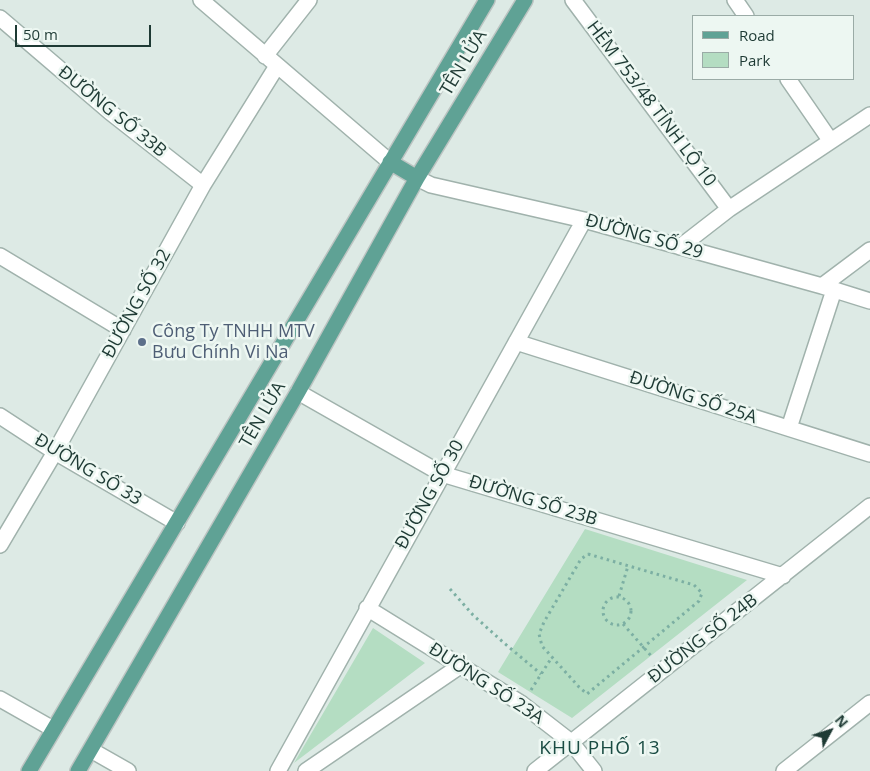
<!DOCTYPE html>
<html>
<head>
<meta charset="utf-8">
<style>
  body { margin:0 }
  #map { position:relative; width:870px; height:771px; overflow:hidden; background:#ddeae5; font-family:"Open Sans",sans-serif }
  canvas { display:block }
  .legend { position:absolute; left:692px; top:15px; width:162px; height:65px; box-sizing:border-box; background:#edf7f2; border:1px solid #9aaba6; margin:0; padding:6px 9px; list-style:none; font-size:15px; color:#1e3a34 }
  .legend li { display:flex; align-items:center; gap:10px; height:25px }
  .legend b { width:25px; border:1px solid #9aaba6 }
  .north { position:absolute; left:805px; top:706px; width:50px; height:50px; -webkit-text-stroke:4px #edf7f2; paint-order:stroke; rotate:50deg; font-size:14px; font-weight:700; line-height:20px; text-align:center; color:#1e3a34 }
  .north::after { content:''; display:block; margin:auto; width:18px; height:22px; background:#1e3a34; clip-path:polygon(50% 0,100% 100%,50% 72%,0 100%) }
  .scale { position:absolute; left:15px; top:25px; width:136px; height:22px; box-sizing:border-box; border:2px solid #1e3a34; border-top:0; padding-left:6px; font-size:15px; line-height:18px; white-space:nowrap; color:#1e3a34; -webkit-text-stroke:4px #edf7f2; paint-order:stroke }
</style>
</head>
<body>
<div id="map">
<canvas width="870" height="771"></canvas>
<ul class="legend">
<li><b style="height:6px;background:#5fa295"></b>Road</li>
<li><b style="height:14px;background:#b4ddc2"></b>Park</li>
</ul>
<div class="north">N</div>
<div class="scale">50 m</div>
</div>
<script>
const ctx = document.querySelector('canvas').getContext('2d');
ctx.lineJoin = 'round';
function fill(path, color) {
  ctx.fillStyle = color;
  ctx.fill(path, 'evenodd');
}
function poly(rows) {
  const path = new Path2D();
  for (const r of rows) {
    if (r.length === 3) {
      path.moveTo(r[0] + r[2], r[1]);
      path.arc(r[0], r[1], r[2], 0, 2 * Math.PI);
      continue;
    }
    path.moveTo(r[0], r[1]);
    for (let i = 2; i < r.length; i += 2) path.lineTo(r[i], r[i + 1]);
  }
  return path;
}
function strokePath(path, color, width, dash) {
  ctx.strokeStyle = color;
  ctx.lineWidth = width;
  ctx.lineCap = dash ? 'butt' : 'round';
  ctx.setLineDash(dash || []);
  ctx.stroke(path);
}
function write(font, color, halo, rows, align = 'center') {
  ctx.font = font + ' "Open Sans",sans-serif';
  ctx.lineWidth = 5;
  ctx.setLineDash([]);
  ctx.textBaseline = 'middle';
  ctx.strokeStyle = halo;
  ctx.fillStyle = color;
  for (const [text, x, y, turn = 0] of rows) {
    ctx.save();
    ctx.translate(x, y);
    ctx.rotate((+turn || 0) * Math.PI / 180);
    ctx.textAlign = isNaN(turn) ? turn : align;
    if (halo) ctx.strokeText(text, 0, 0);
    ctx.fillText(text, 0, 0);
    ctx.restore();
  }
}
const green = poly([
  [585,529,747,580,572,718,498,672],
  [373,628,425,663,294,763]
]);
const path = poly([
  [588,554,694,585,702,593,699,601,587,694,579,687,542,646,539,634,544,622,581,559,588,554],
  [450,589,473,615,504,643,541,674],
  [619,596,628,566],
  [617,611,14],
  [623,624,653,658],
  [531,690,552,657]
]);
const minor = poly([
  [201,0,390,162],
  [573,0,729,209],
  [735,0,746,16],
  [0,18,110,112,203,185],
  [265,56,309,0],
  [788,79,830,140],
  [417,178,431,185,584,220,822,286,870,301],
  [680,247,729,209,870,115],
  [0,256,123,330],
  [822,286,870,250],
  [516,342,870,454],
  [298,392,442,474,783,576],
  [0,416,55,452,177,523],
  [789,428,834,290],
  [0,545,55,452,203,185,277,66],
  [367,608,522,704,571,742,594,771],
  [0,699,53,729],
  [91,750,128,771],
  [278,771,584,220],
  [306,771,460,666],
  [535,771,870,506],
  [784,771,870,703]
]);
const major = poly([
  [390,162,417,178],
  [29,771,487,0],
  [78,771,298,392,417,178,525,0]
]);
const markers = [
  [142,342,5,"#5c6f8a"]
];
const streetNames = [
  ["TÊN LỬA",464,63,-59],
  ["HẺM 753/48 TỈNH LỘ 10",651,104,53],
  ["ĐƯỜNG SỐ 33B",112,112,39],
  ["ĐƯỜNG SỐ 29",644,237,16],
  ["ĐƯỜNG SỐ 32",137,304,-61],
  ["ĐƯỜNG SỐ 25A",693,398,18],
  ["TÊN LỬA",263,415,-60],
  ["ĐƯỜNG SỐ 33",88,470,31],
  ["ĐƯỜNG SỐ 30",430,495,-61],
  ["ĐƯỜNG SỐ 23B",533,501,17],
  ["ĐƯỜNG SỐ 24B",703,639,-38],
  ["ĐƯỜNG SỐ 23A",486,684,33]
];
const serviceNames = [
  ["Công Ty TNHH MTV",152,332],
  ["Bưu Chính Vi Na",152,353]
];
const neighbourhoodNames = [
  ["KHU PHỐ 13",600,749]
];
fill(green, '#b4ddc2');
strokePath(minor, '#a0b2ac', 18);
strokePath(major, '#bcc4c2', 18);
strokePath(path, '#7cafa3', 3, [2.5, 4]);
strokePath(minor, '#fff', 15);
strokePath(major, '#5fa295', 15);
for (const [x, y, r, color] of markers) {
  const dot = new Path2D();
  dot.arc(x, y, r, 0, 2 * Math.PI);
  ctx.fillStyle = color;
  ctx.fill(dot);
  strokePath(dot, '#edf7f2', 2);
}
write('18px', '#1e3a34', '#edf7f2', streetNames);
write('18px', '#4e5e75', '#edf7f2', serviceNames, 'left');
ctx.letterSpacing = '1px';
write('19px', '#1a4c43', '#edf7f2', neighbourhoodNames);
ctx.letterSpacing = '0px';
</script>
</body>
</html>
